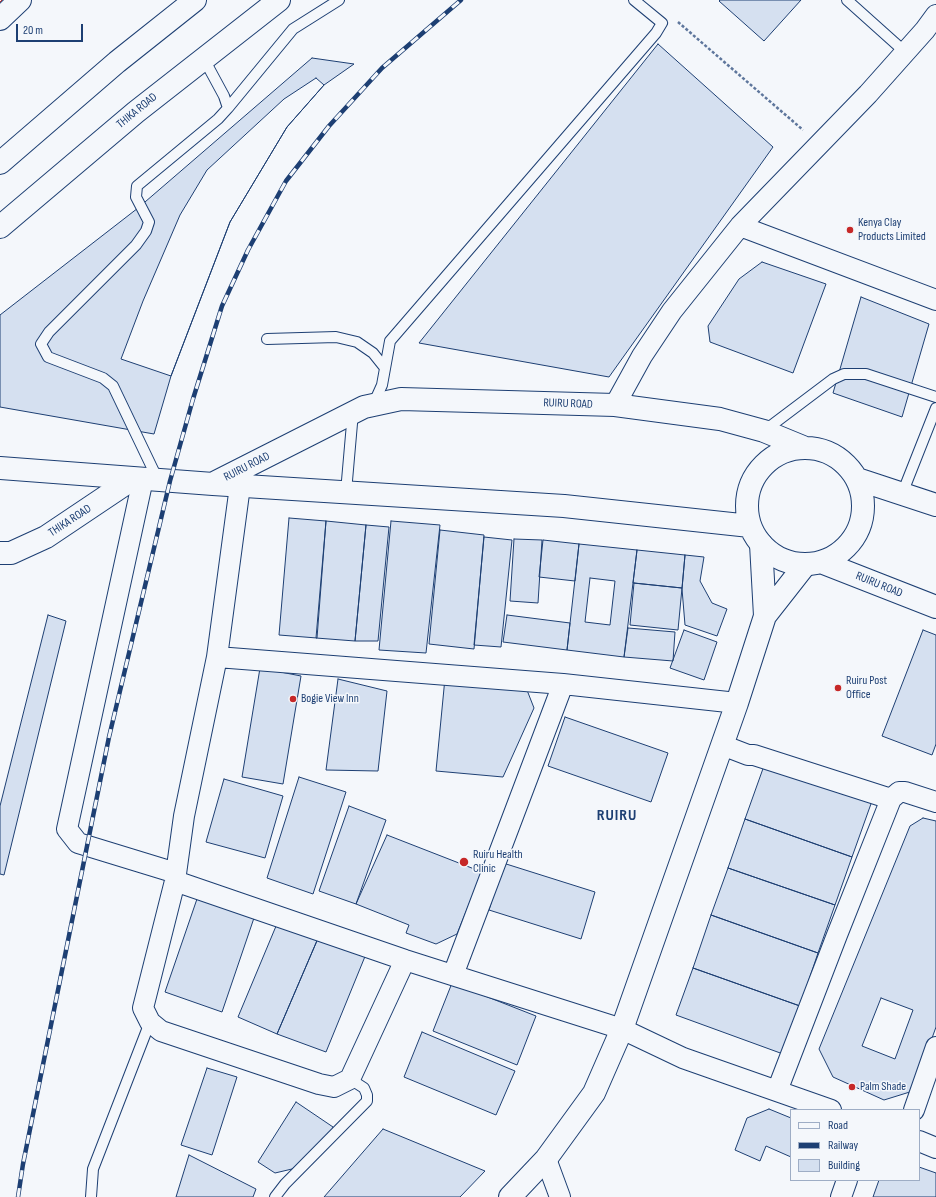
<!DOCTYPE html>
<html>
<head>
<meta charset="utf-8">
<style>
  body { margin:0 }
  #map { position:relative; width:936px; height:1197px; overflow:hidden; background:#f4f7fb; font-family:"Sofia Sans Condensed",sans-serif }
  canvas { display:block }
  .legend { position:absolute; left:790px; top:1109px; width:130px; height:72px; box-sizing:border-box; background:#f4f7fb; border:1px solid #9eadc5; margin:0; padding:5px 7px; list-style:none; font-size:12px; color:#1d3f73 }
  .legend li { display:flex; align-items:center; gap:8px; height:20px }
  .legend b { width:20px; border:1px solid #9eadc5 }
  .scale { position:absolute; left:16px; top:24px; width:67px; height:18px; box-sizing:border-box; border:2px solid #1d3f73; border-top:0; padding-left:5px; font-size:12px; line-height:14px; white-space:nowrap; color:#1d3f73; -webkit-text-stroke:3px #f4f7fb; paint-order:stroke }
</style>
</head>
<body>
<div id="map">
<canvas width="936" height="1197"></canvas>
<ul class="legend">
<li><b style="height:5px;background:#f4f7fb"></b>Road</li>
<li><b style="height:5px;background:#1d3f73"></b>Railway</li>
<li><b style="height:11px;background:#d5e0f0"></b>Building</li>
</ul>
<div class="scale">20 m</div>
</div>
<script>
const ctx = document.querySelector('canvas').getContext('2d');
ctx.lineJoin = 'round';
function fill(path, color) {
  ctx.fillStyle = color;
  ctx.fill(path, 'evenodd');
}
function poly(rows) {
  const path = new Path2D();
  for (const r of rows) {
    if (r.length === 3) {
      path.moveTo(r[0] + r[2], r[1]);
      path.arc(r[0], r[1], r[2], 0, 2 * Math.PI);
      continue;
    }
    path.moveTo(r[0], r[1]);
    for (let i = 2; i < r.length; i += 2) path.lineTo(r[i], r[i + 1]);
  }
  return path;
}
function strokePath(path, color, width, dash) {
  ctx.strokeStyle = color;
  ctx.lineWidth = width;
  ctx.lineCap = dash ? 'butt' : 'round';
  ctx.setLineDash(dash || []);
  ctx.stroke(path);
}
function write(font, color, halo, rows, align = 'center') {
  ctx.font = font + ' "Sofia Sans Condensed",sans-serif';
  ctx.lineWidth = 3;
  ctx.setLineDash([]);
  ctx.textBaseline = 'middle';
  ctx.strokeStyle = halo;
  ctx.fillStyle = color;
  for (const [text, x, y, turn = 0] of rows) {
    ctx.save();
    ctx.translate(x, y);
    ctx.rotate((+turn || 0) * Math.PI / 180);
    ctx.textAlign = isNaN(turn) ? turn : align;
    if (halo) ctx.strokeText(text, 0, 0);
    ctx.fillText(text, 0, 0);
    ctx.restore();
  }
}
const building = poly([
  [720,0,801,0,764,41,719,1,720,0],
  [658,44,773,147,609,377,419,343,658,44],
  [312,58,354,64,324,85,287,127,230,222,171,376,154,434,0,407,0,315,138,208,312,58],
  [316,78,324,85,287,127,230,222,171,376,121,359,143,301,180,215,207,170,284,99,316,78],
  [762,262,826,284,793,373,710,342,708,326,739,279,762,262],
  [861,297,929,324,902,417,833,393,861,297],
  [289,518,326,521,317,638,279,635,289,518],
  [326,521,366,525,355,641,316,638,326,521],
  [391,521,440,525,426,653,379,650,391,521],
  [366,525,389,527,378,641,355,641,366,525],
  [440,530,484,535,474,649,429,644,440,530],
  [484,537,512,540,501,647,474,645,484,537],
  [514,539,542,540,538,603,510,601,514,539],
  [543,540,579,544,575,581,539,577,543,540],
  [579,544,637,550,624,657,567,650,579,544],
  [590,578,615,581,610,625,585,622,590,578],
  [637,550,685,555,682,588,633,583,637,550],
  [685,555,704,557,700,581,712,603,727,609,717,636,685,625,682,589,685,555],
  [634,583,682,588,678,630,630,625,634,583],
  [48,615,66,621,4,875,0,874,0,806,48,615],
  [507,615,570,623,567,650,503,642,507,615],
  [628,628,675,632,673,661,624,657,628,628],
  [684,630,717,642,704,680,670,668,684,630],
  [923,630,936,635,936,744,932,755,882,736,923,630],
  [260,668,301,676,283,784,242,777,260,668],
  [445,678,525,685,534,708,503,777,436,771,445,678],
  [338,679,387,691,378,771,326,770,338,679],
  [565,717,668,753,651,802,548,766,565,717],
  [765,763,872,801,852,857,745,819,765,763],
  [299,777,346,792,313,894,267,878,299,777],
  [224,779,283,796,265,858,206,842,224,779],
  [349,806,386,820,356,904,319,891,349,806],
  [923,818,936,821,936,1027,913,1091,884,1100,833,1077,819,1049,910,826,923,818],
  [881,998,913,1010,895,1059,862,1046,881,998],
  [745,819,852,857,835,905,728,868,745,819],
  [387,835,482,872,457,934,436,944,406,933,409,925,356,904,387,835],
  [503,863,595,892,581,939,489,910,503,863],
  [728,868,835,905,818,953,711,915,728,868],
  [198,896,255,915,222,1012,165,992,198,896],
  [711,915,818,953,800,1006,693,968,711,915],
  [279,919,319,936,277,1034,238,1017,279,919],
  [319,936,366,954,326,1052,277,1034,319,936],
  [693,968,800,1006,783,1054,676,1015,693,968],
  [452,983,536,1016,517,1065,433,1031,452,983],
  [422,1032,515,1071,496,1115,404,1077,422,1032],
  [207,1068,237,1077,212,1155,181,1145,207,1068],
  [296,1102,333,1127,331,1137,292,1169,275,1173,258,1162,296,1102],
  [769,1109,791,1118,791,1157,766,1146,760,1161,735,1150,747,1118,769,1109],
  [383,1129,485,1171,460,1197,324,1197,383,1129],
  [189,1155,256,1189,253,1197,176,1197,189,1155],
  [919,1167,936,1173,936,1197,873,1197,879,1180,919,1180,919,1167]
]);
const path = poly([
  [678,22,803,130]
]);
const lane = poly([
  [847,0,905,52],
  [228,108,293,29,339,0],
  [267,339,336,337,357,342,373,353,385,368],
  [373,405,382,385,390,341,656,33,662,23,634,0],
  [764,431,833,379,844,374,866,374,936,397],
  [158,480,113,386,103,378,48,357,41,344,49,332,136,245,146,231,149,222,136,197,137,186,218,119,228,108,224,96,204,59],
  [346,492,353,412],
  [902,494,936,408],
  [91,1197,93,1169,150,1022],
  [275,1197,285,1184,367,1101,367,1095,364,1088,350,1079]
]);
const street = poly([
  [740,226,936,300],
  [615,405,642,356,672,311,740,226,868,94,925,30,936,15],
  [143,479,67,829,78,843,176,873],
  [240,486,217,657,184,816,175,881,143,1008,150,1022,161,1031,319,1084,334,1087,350,1079,405,960],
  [217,657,563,684,737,703],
  [722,745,748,755,754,755,891,799,899,792,905,792,936,802],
  [175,881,405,960,622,1029,683,1058,831,1110],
  [453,975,563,684],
  [777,1091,837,935,891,799],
  [914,1110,936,1047],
  [919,1141,936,1148],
  [546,1159,560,1197],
  [841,1197,847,1180]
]);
const secondary = poly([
  [765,616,805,565],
  [510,1197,546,1159,594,1093,622,1029,737,703,765,616,761,544]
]);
const primary = poly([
  [0,19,20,0],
  [805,506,58],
  [0,468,213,484,564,506,750,526],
  [857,479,936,505],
  [214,483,364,407,401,399,615,405,720,419,764,431,803,447],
  [0,553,11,553,46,537,134,478],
  [821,562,936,607]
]);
const highway = poly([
  [0,163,117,62,195,0],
  [0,227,136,112,279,0]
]);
const rail = poly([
  [18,1197,23,1164,109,737,170,481,193,399,222,306,248,250,286,181,329,126,382,68,461,0]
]);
const power = poly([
  [0,2,2,0]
]);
const markers = [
  [850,230,4,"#c62828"],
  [838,688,4,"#c62828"],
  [293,699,4,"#c62828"],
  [464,862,5,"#c62828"],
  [852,1087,4,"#c62828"]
];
const streetNames = [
  ["THIKA ROAD",137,111,-39],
  ["RUIRU ROAD",568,404,2],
  ["RUIRU ROAD",247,467,-27],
  ["THIKA ROAD",70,521,-33],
  ["RUIRU ROAD",879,585,22]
];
const poiNames = [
  ["Kenya Clay",858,223],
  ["Products Limited",858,237],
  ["Ruiru Post",846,681],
  ["Office",846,695],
  ["Bogie View Inn",301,699],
  ["Ruiru Health",473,855],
  ["Clinic",473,869],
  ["Palm Shade",860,1087]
];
const districtNames = [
  ["RUIRU",617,816]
];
fill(building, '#d5e0f0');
strokePath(building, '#1d3f73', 1);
strokePath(lane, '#1d3f73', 12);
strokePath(street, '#1d3f73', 22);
strokePath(secondary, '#1d3f73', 24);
strokePath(primary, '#1d3f73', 24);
strokePath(highway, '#1d3f73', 24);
strokePath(path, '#5e769c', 2.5, [3, 2]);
strokePath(lane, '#f4f7fb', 10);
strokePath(street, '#f4f7fb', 20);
strokePath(secondary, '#f4f7fb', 22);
strokePath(primary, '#f4f7fb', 22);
strokePath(highway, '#f4f7fb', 22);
strokePath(rail, '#1d3f73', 4.5);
strokePath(rail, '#f4f7fb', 3, [9]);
strokePath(power, '#c62828', 1, [14, 3, 2, 3]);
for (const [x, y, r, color] of markers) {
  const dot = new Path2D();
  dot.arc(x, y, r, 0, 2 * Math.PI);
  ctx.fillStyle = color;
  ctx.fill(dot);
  strokePath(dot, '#f4f7fb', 1.5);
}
write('12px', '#1d3f73', '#f4f7fb', streetNames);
write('12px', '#1d3f73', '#f4f7fb', poiNames, 'left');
ctx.letterSpacing = '1px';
write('bold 16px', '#1d3f73', '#f4f7fb', districtNames);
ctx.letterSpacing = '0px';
</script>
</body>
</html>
